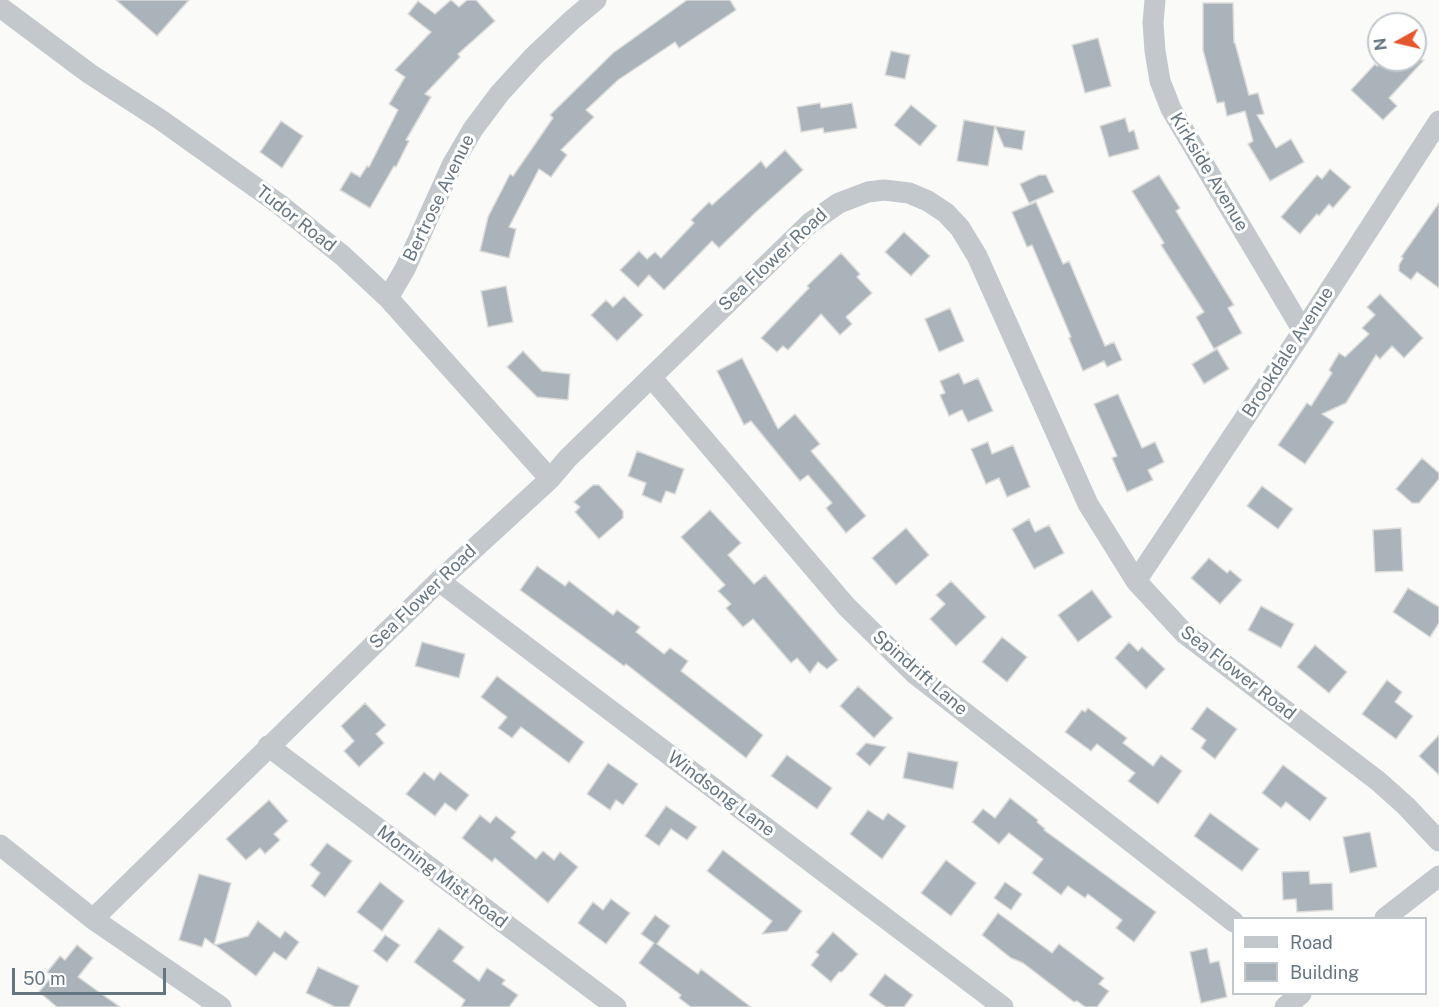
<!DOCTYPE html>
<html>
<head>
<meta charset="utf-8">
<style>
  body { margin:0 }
  #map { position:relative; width:1439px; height:1007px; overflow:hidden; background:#fafaf8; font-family:"Public Sans",sans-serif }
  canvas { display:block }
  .legend { position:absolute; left:1232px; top:917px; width:195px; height:78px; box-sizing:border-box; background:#fff; border:2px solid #c1c8cd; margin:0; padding:8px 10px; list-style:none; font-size:18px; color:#657683 }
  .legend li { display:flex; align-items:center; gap:12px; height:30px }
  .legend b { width:30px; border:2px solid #c1c8cd }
  .north { position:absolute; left:1367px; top:12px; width:60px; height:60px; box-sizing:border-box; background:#fff; border:2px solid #c1c8cd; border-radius:50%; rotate:262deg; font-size:16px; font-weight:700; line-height:24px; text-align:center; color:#657683 }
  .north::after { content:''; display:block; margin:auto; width:21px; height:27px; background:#e4572e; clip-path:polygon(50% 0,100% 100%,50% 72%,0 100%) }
  .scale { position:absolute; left:12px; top:968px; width:154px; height:27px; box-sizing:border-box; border:3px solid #657683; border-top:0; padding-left:8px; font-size:18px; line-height:21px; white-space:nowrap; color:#657683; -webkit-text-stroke:4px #fff; paint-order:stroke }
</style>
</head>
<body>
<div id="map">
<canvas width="1439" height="1007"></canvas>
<ul class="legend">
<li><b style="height:8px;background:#c3c8cc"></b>Road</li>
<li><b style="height:16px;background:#aab3b9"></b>Building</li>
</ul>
<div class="north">N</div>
<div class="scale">50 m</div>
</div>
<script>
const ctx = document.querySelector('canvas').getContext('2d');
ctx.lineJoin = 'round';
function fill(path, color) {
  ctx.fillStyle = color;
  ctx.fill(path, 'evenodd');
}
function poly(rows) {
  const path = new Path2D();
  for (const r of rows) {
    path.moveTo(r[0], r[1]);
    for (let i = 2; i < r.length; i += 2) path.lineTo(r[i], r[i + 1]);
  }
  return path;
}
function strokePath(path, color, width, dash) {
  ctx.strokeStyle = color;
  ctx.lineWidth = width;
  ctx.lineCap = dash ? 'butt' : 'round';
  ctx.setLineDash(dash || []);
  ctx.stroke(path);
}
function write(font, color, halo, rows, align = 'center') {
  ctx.font = font + ' "Public Sans",sans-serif';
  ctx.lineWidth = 6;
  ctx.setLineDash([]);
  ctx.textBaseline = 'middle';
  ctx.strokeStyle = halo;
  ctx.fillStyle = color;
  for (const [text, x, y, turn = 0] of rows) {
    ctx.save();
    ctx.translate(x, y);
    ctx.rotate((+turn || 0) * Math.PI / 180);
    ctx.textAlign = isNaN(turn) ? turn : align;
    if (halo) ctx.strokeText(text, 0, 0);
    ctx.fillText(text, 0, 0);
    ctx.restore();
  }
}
const building = poly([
  [116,0,189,0,157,36,116,0],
  [451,0,459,7,467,0,476,0,495,21,458,54,460,57,425,94,431,97,406,140,409,141,396,167,394,166,370,208,340,190,351,172,360,177,367,166,369,167,398,110,389,104,405,77,395,70,431,32,408,14,418,1,435,14,451,0],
  [687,0,730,0,736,10,679,48,675,42,618,80,586,110,594,117,561,150,567,155,551,177,539,169,509,227,516,229,509,258,480,251,488,217,510,174,513,176,553,118,550,115,613,53,687,0],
  [1203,3,1233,3,1234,43,1235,43,1249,95,1258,93,1264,114,1257,115,1276,148,1291,139,1304,162,1270,181,1248,144,1253,141,1245,111,1227,116,1224,102,1217,103,1203,50,1203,3],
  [1098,38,1111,86,1085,93,1072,45,1098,38],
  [891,51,910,55,905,79,885,75,891,51],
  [1383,60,1424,60,1389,98,1397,106,1383,120,1351,90,1375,64,1377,66,1383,60],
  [820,103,821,108,852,103,857,128,824,133,823,128,801,132,797,107,820,103],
  [911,105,937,126,920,146,894,125,911,105],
  [1125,118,1129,132,1134,130,1139,149,1109,157,1100,126,1125,118],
  [964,120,995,126,988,166,957,161,964,120],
  [281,121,303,136,282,168,260,152,281,121],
  [995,126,1025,131,1022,150,1004,147,995,126],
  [785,150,803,170,756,212,719,248,712,241,664,290,649,275,638,287,620,270,639,251,647,259,655,252,661,258,694,223,691,220,709,202,712,205,761,161,766,168,785,150],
  [1330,169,1351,187,1333,208,1329,204,1319,216,1317,214,1300,234,1281,217,1317,175,1322,179,1330,169],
  [1039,175,1046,175,1054,192,1029,203,1020,184,1039,175],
  [1159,175,1180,208,1176,211,1234,305,1228,308,1242,333,1214,349,1196,317,1204,312,1161,245,1164,243,1132,191,1159,175],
  [1036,202,1063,264,1069,261,1105,346,1114,342,1122,360,1107,367,1104,361,1083,371,1069,338,1071,337,1032,245,1027,247,1012,212,1036,202],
  [1439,203,1439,288,1417,272,1411,280,1399,271,1399,265,1403,258,1401,257,1439,203],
  [904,232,930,256,911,276,885,252,904,232],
  [841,253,860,274,857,277,872,293,846,317,852,324,840,335,821,314,788,350,783,346,777,352,761,338,809,288,807,286,841,253],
  [506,286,513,322,488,327,481,291,506,286],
  [1380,294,1423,338,1404,358,1392,346,1380,359,1376,355,1346,403,1322,414,1334,422,1305,464,1278,445,1307,403,1311,406,1332,373,1329,370,1339,353,1345,357,1369,334,1362,328,1375,315,1367,307,1380,294],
  [624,296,643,315,617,341,591,315,606,300,613,307,624,296],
  [950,308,964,341,939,352,925,319,950,308],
  [1217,349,1229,369,1204,384,1192,364,1217,349],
  [523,351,542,371,570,374,568,400,537,397,507,367,523,351],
  [742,358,778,429,795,414,820,444,811,451,866,516,846,533,826,508,832,503,808,475,800,481,751,421,744,425,717,371,742,358],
  [959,373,964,384,978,378,993,411,968,422,962,410,949,416,940,395,945,393,940,381,959,373],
  [1118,394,1142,448,1155,442,1164,462,1148,470,1153,480,1127,492,1112,458,1117,456,1094,404,1118,394],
  [988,442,992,454,1013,445,1030,487,1007,497,999,478,986,484,971,449,988,442],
  [637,451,684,469,675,494,666,491,661,503,642,495,646,483,628,476,637,451],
  [1422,458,1439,473,1439,479,1419,503,1412,503,1396,489,1422,458],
  [593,485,599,485,623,511,623,518,599,539,575,512,580,507,574,502,593,485],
  [1262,486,1293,509,1278,529,1247,506,1262,486],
  [710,510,741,543,728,555,754,584,765,575,838,660,827,669,818,662,810,673,797,658,791,663,753,619,743,627,726,608,731,604,718,591,725,585,681,537,710,510],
  [1029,519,1035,532,1049,525,1064,553,1034,569,1012,529,1029,519],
  [906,528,929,555,896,585,872,558,906,528],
  [1401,528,1403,571,1375,572,1373,530,1401,528],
  [1209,558,1227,573,1230,570,1242,580,1220,604,1191,578,1209,558],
  [537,566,565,586,569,581,613,615,617,610,640,627,636,632,664,654,670,648,688,661,681,671,763,735,746,758,626,664,624,666,520,590,537,566],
  [951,581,986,617,956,646,930,619,945,604,936,595,951,581],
  [1408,588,1439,607,1439,623,1430,637,1393,612,1408,588],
  [1092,590,1112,617,1078,642,1058,615,1092,590],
  [1261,606,1294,624,1281,648,1248,630,1261,606],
  [1002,637,1027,657,1007,682,982,662,1002,637],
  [422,642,465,654,459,678,415,666,422,642],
  [1129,642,1138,651,1142,647,1165,669,1146,689,1115,658,1129,642],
  [1315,645,1347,672,1329,693,1297,667,1315,645],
  [497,676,584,742,569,763,521,727,512,738,498,728,507,717,481,697,497,676],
  [1387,680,1402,692,1395,702,1413,716,1396,739,1362,714,1387,680],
  [858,686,893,718,874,738,840,706,858,686],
  [365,703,386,725,376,734,384,743,359,767,344,751,354,741,341,726,365,703],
  [1207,707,1237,729,1215,759,1201,748,1206,740,1191,729,1207,707],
  [1088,708,1127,738,1123,743,1153,766,1161,755,1182,771,1158,804,1128,781,1135,773,1097,744,1091,751,1065,732,1082,710,1085,712,1088,708],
  [1439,735,1439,775,1419,756,1439,735],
  [866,743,886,747,870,766,856,754,866,743],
  [908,752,958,762,953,789,903,778,908,752],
  [787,755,832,788,817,809,771,776,787,755],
  [608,763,638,784,623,805,616,800,610,810,587,794,608,763],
  [1283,765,1327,798,1310,821,1286,802,1281,808,1262,793,1283,765],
  [424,772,434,780,440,772,469,795,456,811,445,803,435,816,406,794,424,772],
  [1010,798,1038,820,1037,822,1045,829,1044,830,1156,912,1134,942,1116,928,1122,920,1088,894,1085,898,1068,886,1061,895,1032,873,1043,859,1009,833,999,844,972,822,983,809,995,818,1010,798],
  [269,800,288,821,274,834,280,840,265,854,260,848,246,860,226,839,269,800],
  [666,806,697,827,687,840,671,829,659,846,645,836,666,806],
  [868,810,883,820,888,813,906,826,882,859,850,834,868,810],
  [1210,813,1259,849,1242,871,1194,836,1210,813],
  [480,815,490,823,496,816,516,832,511,838,536,859,543,851,554,860,560,852,578,867,548,903,495,858,492,862,462,838,480,815],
  [1370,832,1377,867,1350,873,1343,837,1370,832],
  [327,843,352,861,325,897,311,886,320,873,310,865,327,843],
  [723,850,802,911,787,931,762,934,772,921,707,871,723,850],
  [946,860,976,883,951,916,921,893,946,860],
  [1309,871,1310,884,1332,883,1333,910,1297,912,1296,899,1283,900,1282,872,1309,871],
  [199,874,231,883,214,945,205,938,202,947,179,940,199,874],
  [380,882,404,901,382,931,357,912,380,882],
  [1005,882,1022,894,1011,910,994,898,1005,882],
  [611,899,630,913,606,944,578,923,593,902,603,910,611,899],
  [998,913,1052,953,1059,944,1104,978,1099,984,1109,991,1097,1007,1085,1007,1077,1001,1074,1002,1023,963,1011,958,982,935,998,913],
  [655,915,670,926,657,944,698,974,701,969,751,1007,691,1007,679,998,681,995,639,963,654,943,641,934,655,915],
  [258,921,280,938,285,931,299,942,286,960,274,952,256,976,215,945,248,936,258,921],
  [439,928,464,947,453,961,479,981,487,968,505,980,502,984,518,995,509,1007,461,1007,465,1000,414,962,439,928],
  [833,932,858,954,842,972,839,972,831,982,811,965,819,955,816,952,833,932],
  [385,935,400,945,387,962,373,951,385,935],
  [77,945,93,958,78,977,120,1007,57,1007,39,992,52,976,47,972,60,956,65,960,77,945],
  [1207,948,1210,963,1219,961,1227,997,1201,1003,1190,952,1207,948],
  [318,967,359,986,349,1007,335,1007,306,993,318,967],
  [885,974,913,995,904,1007,886,1007,869,995,885,974]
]);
const street = poly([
  [1155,0,1153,23,1155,51,1160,81,1171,109,1303,331],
  [0,7,90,74,161,120,279,204,343,256,388,298,550,479],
  [388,298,405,269,452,165,473,129,500,93,534,56,572,20,596,0],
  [651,377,846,606,915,674,1234,922],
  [439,581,1003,1007],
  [1136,581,1303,331,1439,121],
  [268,746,616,1007],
  [0,845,93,919,221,1007],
  [1385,918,1439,876],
  [93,919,439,581,550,479,568,458,810,223,839,203,868,192,884,190,909,193,928,201,946,213,960,228,977,256,1088,504,1136,581,1185,634,1378,781,1406,806,1439,841],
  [1285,1007,1301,994]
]);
const streetNames = [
  ["Kirkside Avenue",1209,172,59],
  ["Bertrose Avenue",439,198,-64],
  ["Tudor Road",296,219,38],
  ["Sea Flower Road",773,260,-43],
  ["Brookdale Avenue",1288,352,-57],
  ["Sea Flower Road",423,597,-44],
  ["Spindrift Lane",920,673,41],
  ["Sea Flower Road",1238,673,38],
  ["Windsong Lane",721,794,37],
  ["Morning Mist Road",442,877,37]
];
fill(building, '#aab3b9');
strokePath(building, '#dcdcda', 1.5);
strokePath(street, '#c3c8cc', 21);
write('18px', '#657683', '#fff', streetNames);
</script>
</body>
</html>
